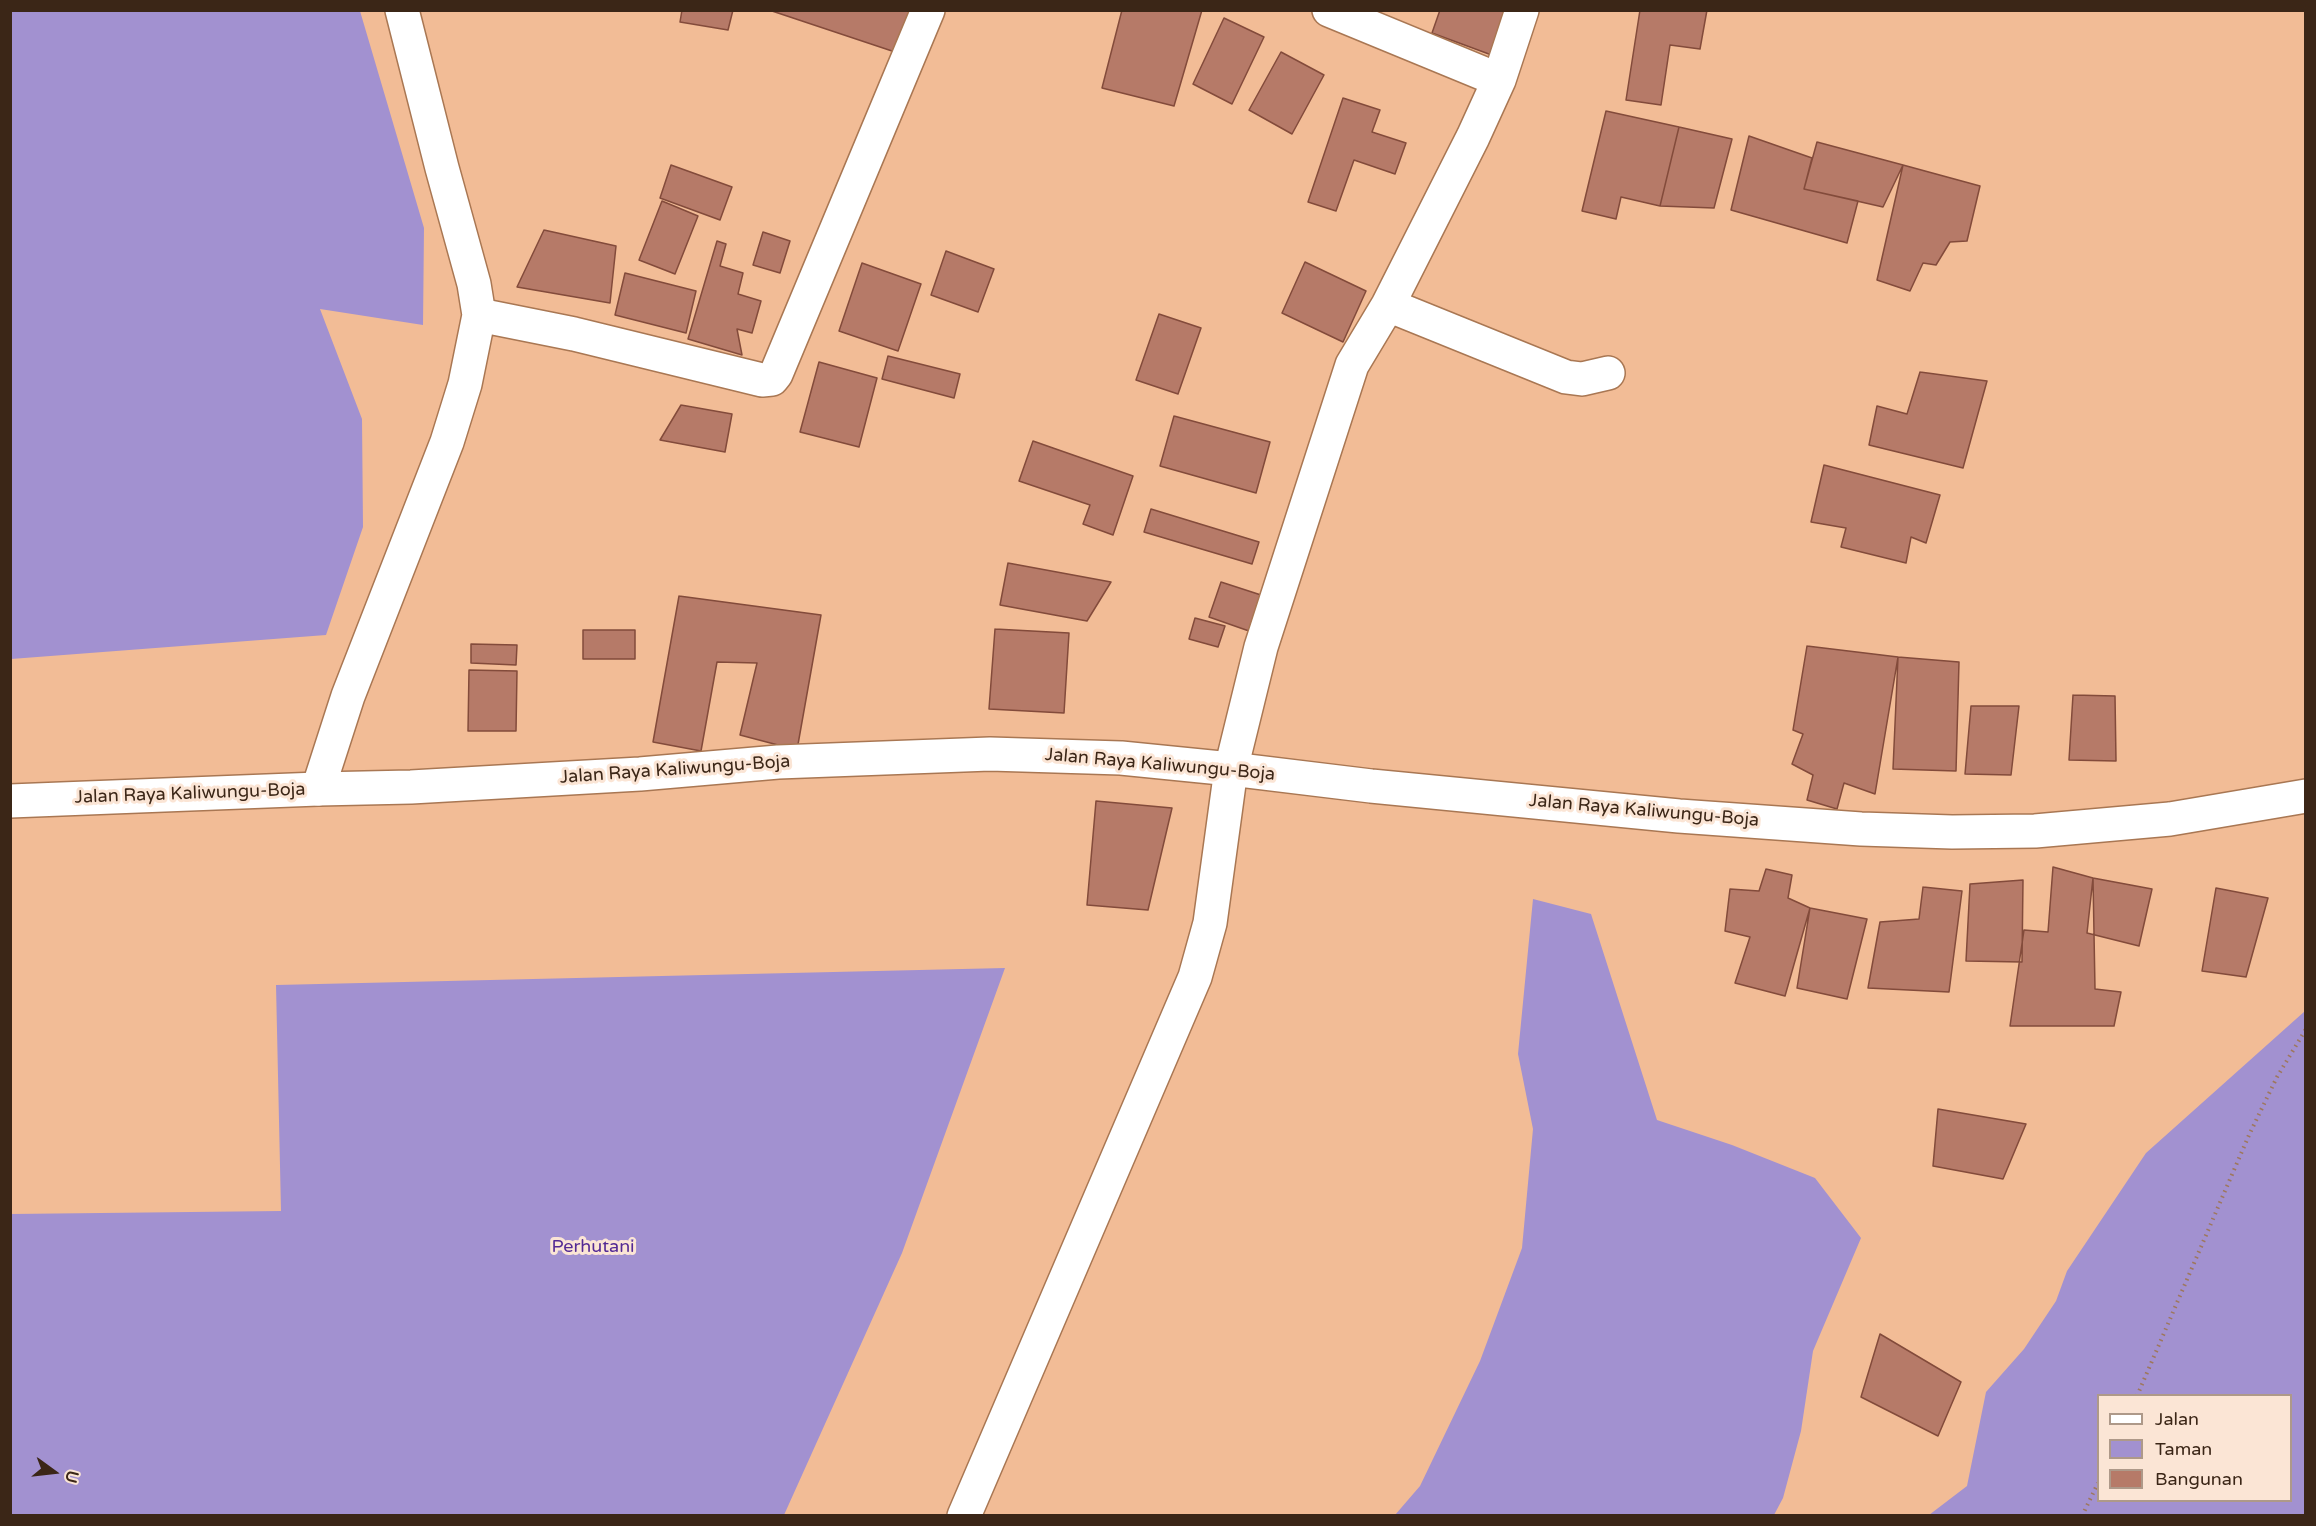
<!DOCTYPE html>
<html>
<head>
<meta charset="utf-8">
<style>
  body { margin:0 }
  #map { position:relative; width:2316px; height:1526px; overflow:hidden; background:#f2bc96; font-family:"Varela Round",sans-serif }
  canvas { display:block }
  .frame { position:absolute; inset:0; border:12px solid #3b2617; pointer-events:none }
  .legend { position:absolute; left:2097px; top:1394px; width:195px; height:108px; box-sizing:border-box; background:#fbe5d5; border:2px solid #ae9989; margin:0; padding:8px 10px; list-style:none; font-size:18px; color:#3b2617 }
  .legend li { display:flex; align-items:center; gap:12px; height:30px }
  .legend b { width:30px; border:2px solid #ae9989 }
  .north { position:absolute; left:24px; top:1442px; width:60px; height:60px; -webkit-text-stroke:4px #fbe5d5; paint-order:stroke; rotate:105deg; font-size:16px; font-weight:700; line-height:24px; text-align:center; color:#3b2617 }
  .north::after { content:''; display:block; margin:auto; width:21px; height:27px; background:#3b2617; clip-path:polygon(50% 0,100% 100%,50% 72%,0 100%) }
</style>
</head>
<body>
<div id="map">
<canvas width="2316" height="1526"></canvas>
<div class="frame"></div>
<ul class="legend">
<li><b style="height:8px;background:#fff"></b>Jalan</li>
<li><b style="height:16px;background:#a291d0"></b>Taman</li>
<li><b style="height:16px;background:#b67a68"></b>Bangunan</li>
</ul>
<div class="north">U</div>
</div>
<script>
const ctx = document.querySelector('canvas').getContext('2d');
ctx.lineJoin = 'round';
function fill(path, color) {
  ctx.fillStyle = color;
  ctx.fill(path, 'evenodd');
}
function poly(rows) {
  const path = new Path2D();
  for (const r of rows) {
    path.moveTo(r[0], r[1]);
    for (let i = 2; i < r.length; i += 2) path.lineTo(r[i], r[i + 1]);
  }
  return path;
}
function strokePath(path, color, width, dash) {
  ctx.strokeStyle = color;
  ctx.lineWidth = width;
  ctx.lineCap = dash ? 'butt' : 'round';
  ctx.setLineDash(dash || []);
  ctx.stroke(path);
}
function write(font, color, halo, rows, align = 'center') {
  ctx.font = font + ' "Varela Round",sans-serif';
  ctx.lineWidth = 6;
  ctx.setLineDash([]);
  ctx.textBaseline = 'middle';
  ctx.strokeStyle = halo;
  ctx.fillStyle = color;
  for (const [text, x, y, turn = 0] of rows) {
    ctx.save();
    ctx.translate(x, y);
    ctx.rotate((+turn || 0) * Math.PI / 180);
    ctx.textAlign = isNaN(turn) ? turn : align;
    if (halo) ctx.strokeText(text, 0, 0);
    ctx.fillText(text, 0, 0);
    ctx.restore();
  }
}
const green = poly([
  [11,10,360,11,424,228,423,325,320,309,362,419,363,527,326,635,11,659],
  [1533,899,1591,914,1657,1120,1732,1145,1815,1178,1861,1238,1813,1351,1801,1431,1783,1498,1774,1515,1395,1515,1420,1486,1480,1361,1522,1248,1533,1129,1518,1054],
  [1005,968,902,1253,784,1515,11,1515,11,1214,281,1211,276,985],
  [2305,1011,2305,1515,1929,1515,1967,1486,1986,1392,2024,1349,2056,1301,2067,1271,2146,1153],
  [2098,1396,2290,1396,2290,1500,2098,1500]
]);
const building = poly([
  [682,10,733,10,728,30,680,22,682,10],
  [769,10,912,10,898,53,769,10],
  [1122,10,1202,10,1174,106,1102,88,1122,10],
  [1440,10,1513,10,1497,57,1432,33,1440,10],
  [1640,10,1707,10,1700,49,1670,45,1661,105,1626,100,1640,10],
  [1224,18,1264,37,1232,104,1193,84,1224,18],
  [1281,52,1324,75,1292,134,1249,110,1281,52],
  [1343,98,1380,110,1372,132,1406,143,1395,174,1354,160,1336,211,1308,202,1343,98],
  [1606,111,1679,127,1660,206,1621,197,1616,219,1582,211,1606,111],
  [1679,127,1732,139,1714,208,1660,206,1679,127],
  [1749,136,1812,158,1804,189,1858,201,1847,243,1731,210,1749,136],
  [1817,142,1903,165,1883,207,1804,189,1817,142],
  [671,165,732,187,720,220,660,198,671,165],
  [1903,165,1980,186,1967,241,1950,242,1936,265,1923,263,1910,291,1877,280,1903,165],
  [662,201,698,216,675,274,639,260,662,201],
  [544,230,616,246,610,303,517,287,544,230],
  [763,232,790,241,780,273,753,265,763,232],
  [717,241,726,244,720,266,743,273,738,294,761,301,752,333,737,329,742,355,688,339,717,241],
  [946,251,994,269,978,312,931,295,946,251],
  [1305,262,1366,291,1343,342,1282,313,1305,262],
  [862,263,921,284,898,351,839,331,862,263],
  [625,273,696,291,686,333,615,315,625,273],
  [1159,314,1201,328,1178,394,1136,380,1159,314],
  [888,356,960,374,954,398,882,379,888,356],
  [819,362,877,378,859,447,800,432,819,362],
  [1920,372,1987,381,1963,468,1869,445,1877,406,1907,414,1920,372],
  [681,405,732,414,725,452,660,440,681,405],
  [1174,416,1270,442,1256,493,1160,466,1174,416],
  [1033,441,1133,476,1113,535,1083,524,1090,505,1019,481,1033,441],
  [1824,465,1940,495,1926,543,1911,537,1906,563,1841,547,1846,528,1811,522,1824,465],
  [1151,509,1259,542,1252,564,1144,532,1151,509],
  [1008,563,1111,582,1087,621,1000,605,1008,563],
  [1221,582,1261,595,1249,631,1209,617,1221,582],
  [679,596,821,615,797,750,740,735,757,663,717,662,701,751,653,742,679,596],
  [1195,618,1225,626,1218,647,1189,639,1195,618],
  [995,629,1069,633,1064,713,989,709,995,629],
  [583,630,635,630,635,659,583,659,583,630],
  [471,644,517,645,516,665,471,663,471,644],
  [1807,646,1898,657,1875,794,1844,783,1837,809,1807,800,1813,775,1792,764,1803,734,1793,730,1807,646],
  [1898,657,1959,662,1956,771,1893,769,1898,657],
  [469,670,517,671,516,731,468,731,469,670],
  [2073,695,2115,696,2116,761,2069,760,2073,695],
  [1971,706,2019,706,2011,775,1965,774,1971,706],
  [1096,801,1172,808,1148,910,1087,905,1096,801],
  [2053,867,2093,878,2095,989,2121,992,2114,1026,2010,1026,2024,930,2048,932,2053,867],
  [1766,869,1792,875,1788,898,1810,908,1785,996,1735,983,1750,937,1725,931,1730,889,1759,891,1766,869],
  [2093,878,2152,889,2139,946,2087,933,2093,878],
  [2023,880,2022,962,1966,961,1970,884,2023,880],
  [1923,887,1962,891,1949,992,1868,988,1880,922,1919,919,1923,887],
  [2216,888,2268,898,2246,977,2202,971,2216,888],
  [1810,908,1867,919,1847,999,1797,988,1810,908],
  [1938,1109,2026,1124,2003,1179,1933,1166,1938,1109],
  [1880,1334,1961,1382,1938,1436,1861,1397,1880,1334]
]);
const path = poly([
  [2137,1396,2249,1135,2277,1077,2306,1029],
  [2082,1516,2098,1483]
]);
const minor = poly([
  [1329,10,1499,80],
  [1388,305,1566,377,1582,379,1608,373],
  [479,315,574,334,762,380,772,379,776,374,928,10],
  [318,789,348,696,447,442,465,384,479,315,474,284,442,168,402,10],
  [964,1516,1195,977,1210,923,1231,769,1261,647,1352,365,1388,305,1473,137,1499,80,1522,10]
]);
const secondary = poly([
  [10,801,318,789,411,787,640,774,778,762,990,754,1121,758,1231,769,1371,786,1679,816,1861,829,1952,832,2035,831,2170,819,2306,796]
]);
const streetNames = [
  ["Jalan Raya Kaliwungu-Boja",1160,765,5],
  ["Jalan Raya Kaliwungu-Boja",675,770,-4],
  ["Jalan Raya Kaliwungu-Boja",190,794,-2],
  ["Jalan Raya Kaliwungu-Boja",1644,811,5]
];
const parkNames = [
  ["Perhutani",593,1247]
];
fill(green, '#a291d0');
fill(building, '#b67a68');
strokePath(building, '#834b3b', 1.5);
strokePath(minor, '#a97753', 36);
strokePath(secondary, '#a97753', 36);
strokePath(path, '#9e775c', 4, [1.5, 4.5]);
strokePath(minor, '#fff', 33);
strokePath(secondary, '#fff', 33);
write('18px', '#3b2617', '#fbe5d5', streetNames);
write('18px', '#532994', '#fbe5d5', parkNames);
</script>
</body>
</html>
